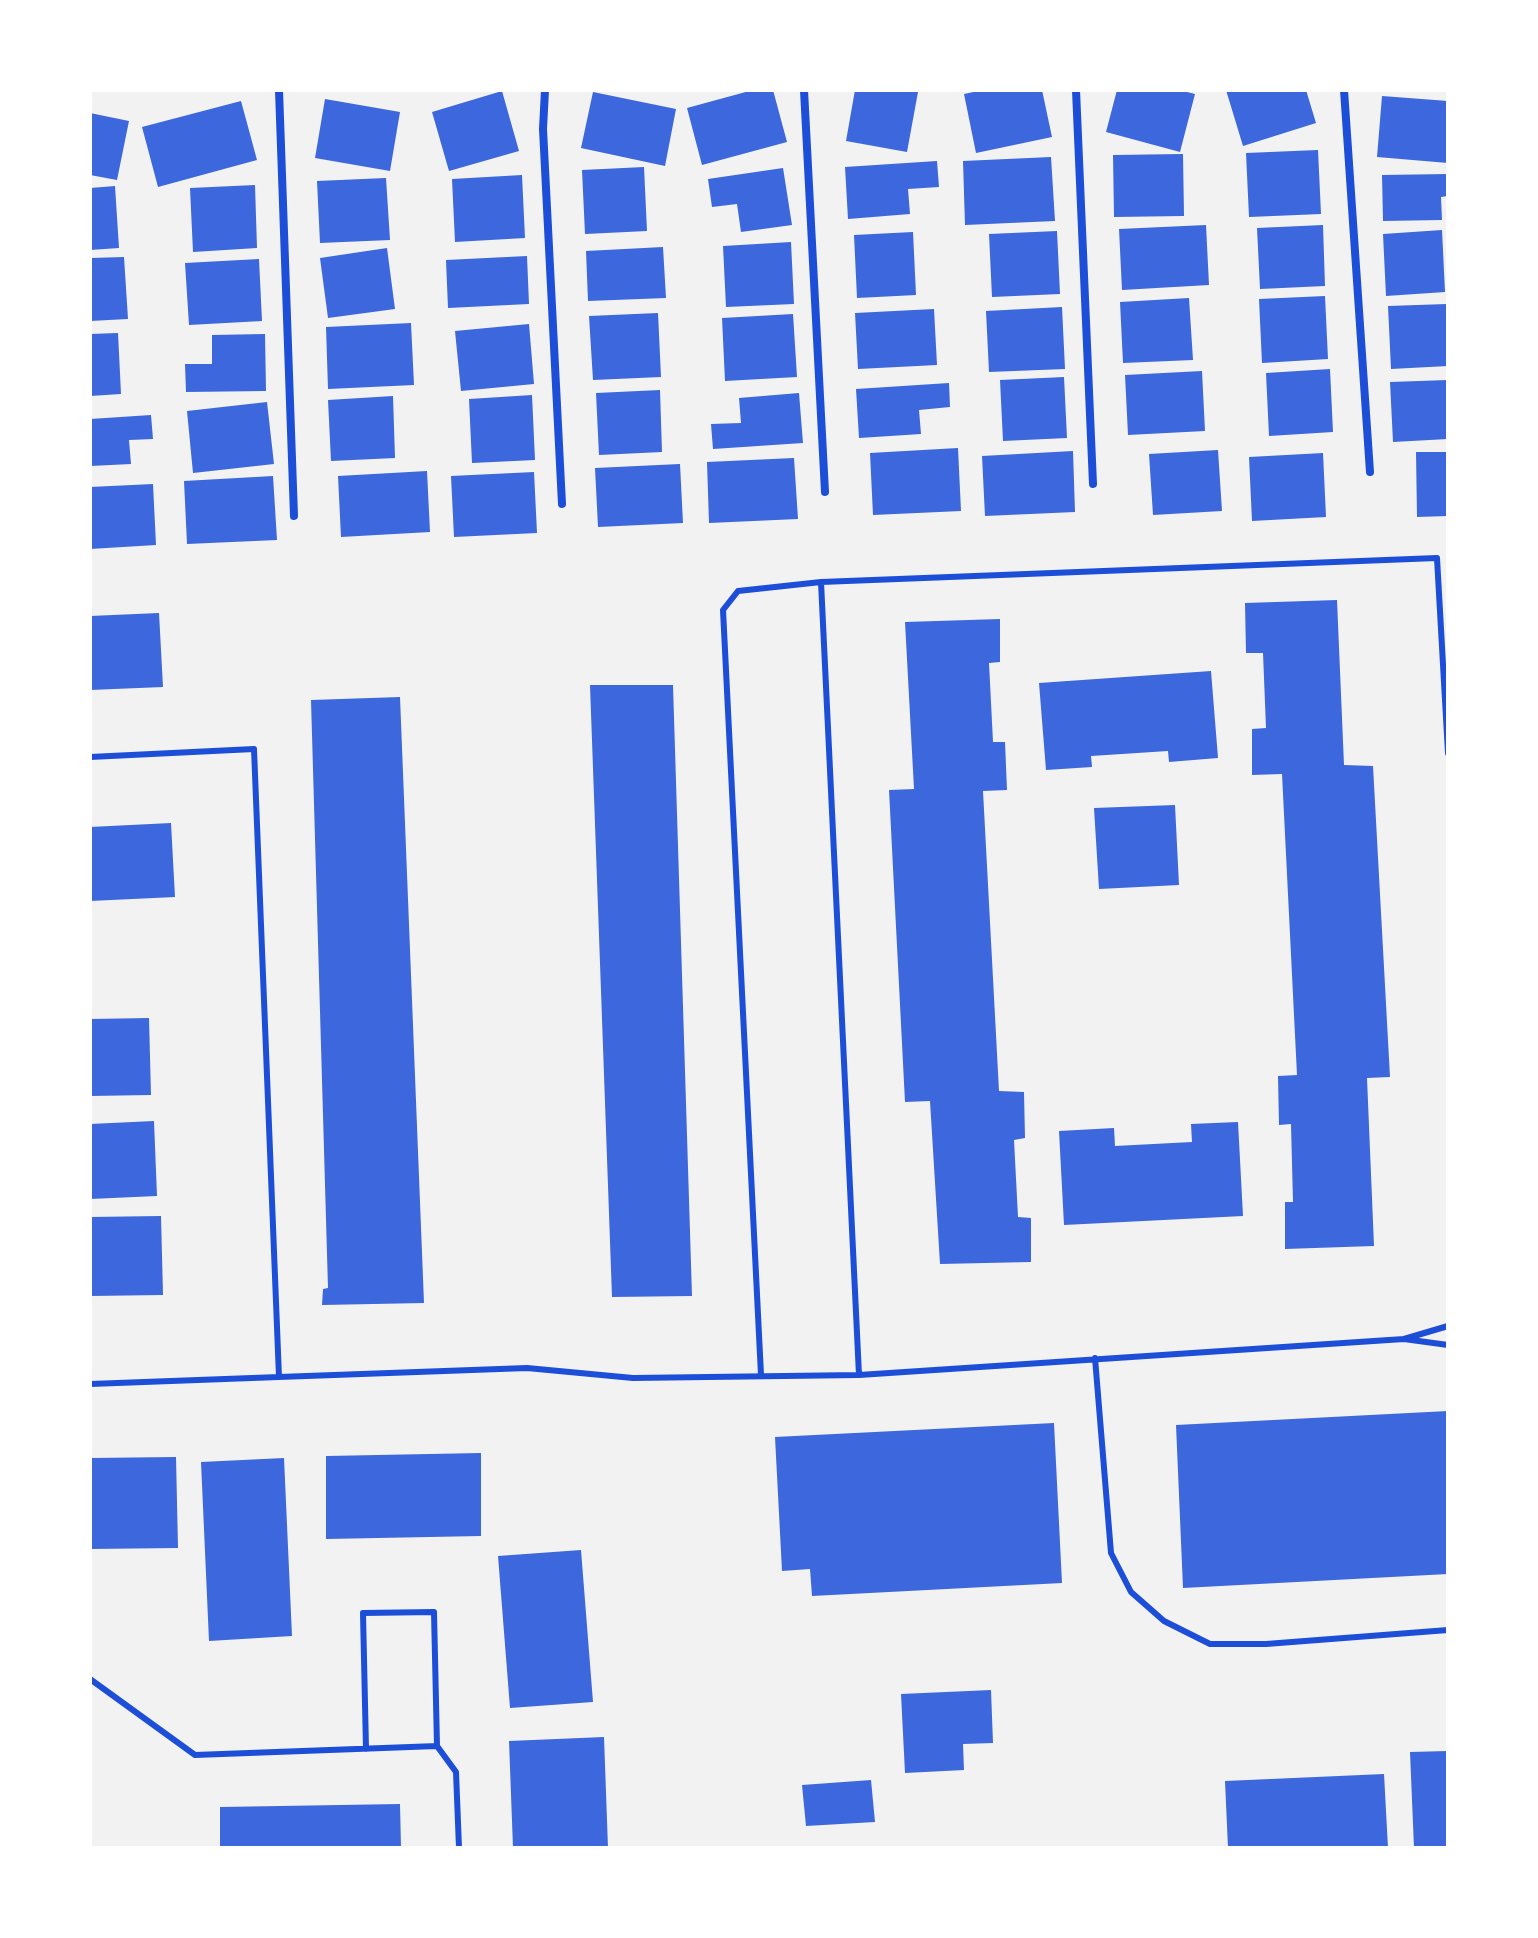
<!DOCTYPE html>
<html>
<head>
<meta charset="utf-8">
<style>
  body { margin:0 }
  #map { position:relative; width:1538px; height:1938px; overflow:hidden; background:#f2f2f2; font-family:Mulish,sans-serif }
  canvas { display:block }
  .frame { position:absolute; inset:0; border:92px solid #fff; pointer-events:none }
</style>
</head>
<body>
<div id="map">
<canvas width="1538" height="1938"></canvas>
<div class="frame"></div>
</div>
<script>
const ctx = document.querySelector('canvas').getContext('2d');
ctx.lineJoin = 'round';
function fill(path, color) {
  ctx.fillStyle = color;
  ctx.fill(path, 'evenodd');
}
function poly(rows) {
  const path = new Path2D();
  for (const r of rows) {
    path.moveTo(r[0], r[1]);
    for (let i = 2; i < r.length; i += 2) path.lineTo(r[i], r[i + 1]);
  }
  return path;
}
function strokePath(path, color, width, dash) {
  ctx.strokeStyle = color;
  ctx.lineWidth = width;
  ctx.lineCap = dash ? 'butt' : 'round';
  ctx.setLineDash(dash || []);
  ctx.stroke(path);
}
const building = poly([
  [753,90,773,90,787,142,702,165,687,108],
  [855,90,918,92,907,152,846,141],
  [983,90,1042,90,1052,137,976,153,964,94],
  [1117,90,1179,90,1195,94,1180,152,1106,132],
  [1226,90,1306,90,1316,123,1243,146],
  [502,91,519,151,449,171,432,112],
  [593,92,676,109,665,166,581,148],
  [1382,96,1448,101,1448,163,1377,157],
  [325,99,400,112,390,171,315,158],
  [241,101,257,160,158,187,142,127],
  [90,113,129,121,117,180,90,175],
  [1318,150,1321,214,1249,217,1246,153],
  [1183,154,1184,216,1114,217,1113,155],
  [1051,157,1055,221,965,225,963,161],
  [937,161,939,187,908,189,910,214,848,219,845,167],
  [644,167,647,231,585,234,582,170],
  [783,168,792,225,741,232,737,204,712,207,708,179],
  [1448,174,1448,196,1441,197,1442,220,1383,221,1382,175],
  [522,175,525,238,455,242,452,179],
  [386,178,390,240,320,243,317,181],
  [255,185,257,248,193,252,190,188],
  [115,186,119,248,90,250,90,188],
  [1206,225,1209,285,1122,290,1119,229],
  [1323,225,1325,286,1260,289,1257,228],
  [1442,230,1445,292,1386,296,1383,234],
  [1057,231,1060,294,992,297,989,234],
  [913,232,916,295,857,298,854,235],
  [791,242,794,304,726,307,723,246],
  [663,247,666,298,588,301,586,251],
  [387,248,395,309,328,318,320,258],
  [527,256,529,304,448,308,446,260],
  [124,257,128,319,90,321,90,258],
  [259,259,262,321,189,325,185,263],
  [1325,296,1328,359,1262,363,1259,299],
  [1189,298,1193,360,1123,363,1120,302],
  [1447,304,1448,366,1391,369,1388,306],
  [1062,307,1065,369,989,372,986,311],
  [934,309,937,365,858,369,855,313],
  [658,313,661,377,593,380,589,316],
  [793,314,797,377,725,381,722,318],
  [411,323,414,385,328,389,326,327],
  [529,324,534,384,461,391,455,331],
  [118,333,121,394,90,396,90,334],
  [265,334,266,391,186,392,185,364,212,364,212,335],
  [1330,369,1333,432,1269,436,1266,373],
  [1202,371,1205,431,1128,435,1125,375],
  [1064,377,1067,438,1003,441,1000,380],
  [1448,380,1448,439,1393,442,1390,382],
  [949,383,950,407,919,410,921,434,859,438,856,389],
  [660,390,662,452,599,455,596,393],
  [799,393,803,443,713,449,711,424,741,423,739,398],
  [532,395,535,460,472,463,469,399],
  [393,396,395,458,331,461,328,400],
  [267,402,274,464,193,473,187,411],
  [151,415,153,439,129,440,131,464,90,466,90,419],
  [958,448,961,511,873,515,870,453],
  [1218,450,1222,511,1153,515,1149,454],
  [1073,451,1075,512,985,516,982,456],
  [1416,452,1448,452,1448,516,1417,517],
  [1323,453,1326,517,1252,521,1249,457],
  [794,458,798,519,709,523,707,462],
  [680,464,683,523,598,527,595,468],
  [427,471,430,532,341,537,338,476],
  [534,472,537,533,454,537,451,476],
  [273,476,277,540,187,544,184,481],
  [153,484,156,545,90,549,90,487],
  [1337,600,1344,765,1373,766,1390,1077,1367,1078,1374,1246,1285,1249,1285,1202,1293,1202,1291,1124,1279,1125,1278,1076,1297,1075,1282,774,1252,775,1252,729,1266,728,1263,653,1246,653,1245,603],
  [159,613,163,687,90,690,90,616],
  [1000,619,1000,662,989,663,993,742,1005,742,1007,790,983,791,999,1091,1024,1092,1025,1138,1014,1140,1018,1217,1031,1218,1031,1262,940,1264,930,1101,905,1102,889,790,914,789,905,622],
  [1211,671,1218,758,1169,762,1168,751,1091,756,1092,767,1046,770,1039,683],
  [590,685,673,685,692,1296,612,1297],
  [400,697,424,1303,322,1305,323,1289,328,1288,311,700],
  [1175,805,1179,885,1099,889,1094,808],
  [171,823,175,897,90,901,90,827],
  [149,1018,151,1095,90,1096,90,1019],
  [154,1121,157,1196,90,1199,90,1124],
  [1238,1122,1243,1216,1064,1225,1059,1131,1114,1128,1115,1146,1192,1142,1191,1124],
  [161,1216,163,1295,90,1296,90,1217],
  [1448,1411,1448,1574,1183,1588,1176,1425],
  [1054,1423,1062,1583,812,1596,810,1569,782,1571,775,1437],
  [481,1453,481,1536,326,1539,326,1456],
  [176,1457,178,1548,90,1549,90,1458],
  [284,1458,292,1636,209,1641,201,1462],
  [581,1550,593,1702,510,1708,498,1556],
  [991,1690,993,1743,963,1744,964,1770,905,1773,901,1694],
  [604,1737,608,1848,513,1848,509,1741],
  [1448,1751,1448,1848,1414,1848,1410,1752],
  [1384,1774,1388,1848,1228,1848,1225,1781],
  [871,1780,875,1822,806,1826,802,1785],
  [400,1804,401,1848,220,1848,220,1807]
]);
const service = poly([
  [90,757,254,749,279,1377,527,1368,633,1378,859,1375,1404,1339,1448,1345],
  [1404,1339,1448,1326],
  [1095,1358,1111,1553,1131,1592,1164,1621,1210,1644,1266,1644,1448,1630],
  [761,1375,723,610,738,591,821,582],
  [859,1375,821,582,1437,558,1448,753],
  [90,1384,279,1377],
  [90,1679,195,1755,437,1746,456,1772,459,1848],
  [366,1749,363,1613,434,1612,437,1746]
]);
const minor = poly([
  [279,90,294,516],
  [545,90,543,129,562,504],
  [804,90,825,492],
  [1076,90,1093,484],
  [1344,90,1370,472]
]);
fill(building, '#3d67dc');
strokePath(service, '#1d4ed8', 6);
strokePath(minor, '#1d4ed8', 8);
</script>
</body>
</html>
